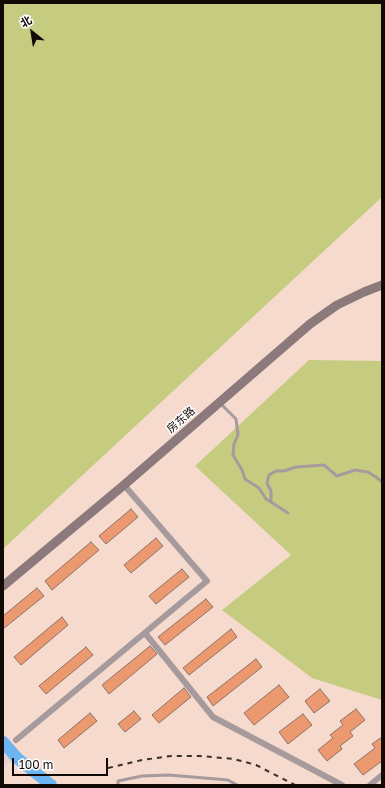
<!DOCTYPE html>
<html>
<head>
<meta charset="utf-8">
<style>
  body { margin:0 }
  #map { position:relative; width:385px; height:788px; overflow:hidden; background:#f5dacd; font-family:"Golos Text","Noto Sans SC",sans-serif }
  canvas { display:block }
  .frame { position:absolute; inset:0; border:4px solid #130a06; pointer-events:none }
  .north { position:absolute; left:12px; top:12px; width:40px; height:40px; -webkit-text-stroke:3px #fff; paint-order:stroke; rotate:330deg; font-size:11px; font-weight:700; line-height:16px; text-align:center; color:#130a06 }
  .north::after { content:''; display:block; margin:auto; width:14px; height:18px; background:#130a06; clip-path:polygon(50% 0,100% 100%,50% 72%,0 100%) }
  .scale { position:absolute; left:12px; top:758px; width:96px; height:18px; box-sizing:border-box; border:2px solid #130a06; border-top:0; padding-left:5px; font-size:12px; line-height:14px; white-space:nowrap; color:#130a06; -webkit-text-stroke:3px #fff; paint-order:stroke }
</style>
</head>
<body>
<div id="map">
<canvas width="385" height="788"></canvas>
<div class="frame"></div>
<div class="north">北</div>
<div class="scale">100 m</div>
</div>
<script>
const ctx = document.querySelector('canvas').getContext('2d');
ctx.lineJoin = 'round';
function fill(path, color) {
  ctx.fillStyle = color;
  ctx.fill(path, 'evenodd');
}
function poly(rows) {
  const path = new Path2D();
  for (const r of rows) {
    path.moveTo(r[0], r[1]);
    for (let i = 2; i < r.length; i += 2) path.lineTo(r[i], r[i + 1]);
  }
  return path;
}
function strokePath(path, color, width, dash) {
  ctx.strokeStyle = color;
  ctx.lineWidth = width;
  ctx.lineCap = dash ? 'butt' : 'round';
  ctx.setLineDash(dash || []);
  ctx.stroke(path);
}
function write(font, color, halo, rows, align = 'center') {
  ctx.font = font + ' "Golos Text","Noto Sans SC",sans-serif';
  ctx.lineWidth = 3;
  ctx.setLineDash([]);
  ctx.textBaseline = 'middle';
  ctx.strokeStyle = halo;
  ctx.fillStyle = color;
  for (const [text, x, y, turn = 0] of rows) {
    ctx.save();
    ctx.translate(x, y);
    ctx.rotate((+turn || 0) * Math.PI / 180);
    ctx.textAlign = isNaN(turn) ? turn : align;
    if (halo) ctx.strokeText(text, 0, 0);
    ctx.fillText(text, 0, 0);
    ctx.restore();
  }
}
const education = poly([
  [3,750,12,761,3,767]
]);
const green = poly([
  [3,3,382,3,382,197,3,549],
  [309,360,382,361,382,700,312,678,222,610,291,555,195,466]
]);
const river = poly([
  [3,742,17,758,51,785]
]);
const building = poly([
  [131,509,138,517,106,544,99,536,131,509],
  [156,538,163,546,131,573,124,565,156,538],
  [91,542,99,550,52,590,45,581,91,542],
  [182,569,189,577,156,604,149,596,182,569],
  [37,588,44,596,3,629,3,616,37,588],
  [206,599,213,607,165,645,158,637,206,599],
  [62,617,68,625,21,665,14,657,62,617],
  [231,629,237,637,189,675,183,668,231,629],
  [150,646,157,654,109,694,102,685,150,646],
  [86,647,93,655,46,694,39,686,86,647],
  [256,659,262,667,213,706,207,697,256,659],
  [279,685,289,697,254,725,244,713,279,685],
  [184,688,191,697,159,723,152,715,184,688],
  [320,689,330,701,314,713,305,701,320,689],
  [356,709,365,720,350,732,353,736,340,746,342,749,327,761,318,750,333,738,330,735,343,725,340,721,356,709],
  [134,711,141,719,125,732,118,724,134,711],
  [90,713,97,721,64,748,58,740,90,713],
  [303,714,312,725,288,744,279,732,303,714],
  [382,737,382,761,363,775,354,764,375,748,372,744,382,737]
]);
const service = poly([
  [220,403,236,419,238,435,234,444,233,455,242,470,245,479,259,488,266,499,271,502],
  [288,513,271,502,271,491,267,483,269,475,276,471,284,471,296,467,324,465,337,476,355,470,368,472,376,477,382,482],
  [118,785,118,781,142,776,169,775,228,780,237,785]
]);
const minor = poly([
  [145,633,213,717,342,785],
  [16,740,207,581,124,485],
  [370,785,382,775]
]);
const secondary = poly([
  [3,586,124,485,310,324,337,305,364,292,382,285]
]);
const rail = poly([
  [108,768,142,760,171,756,200,756,234,759,256,765,295,785]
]);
const streetNames = [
  ["房东路",181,420,-41]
];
fill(education, '#e9cfd4');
fill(green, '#c5cc80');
strokePath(river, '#6db5f2', 12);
fill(building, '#ec996f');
strokePath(building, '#8a7267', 1);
strokePath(service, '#a79a9d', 3);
strokePath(minor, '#a79a9d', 6);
strokePath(secondary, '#8b797c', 9);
strokePath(rail, '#3b2f29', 2, [5, 5]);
write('11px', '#130a06', '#fff', streetNames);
</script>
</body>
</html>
